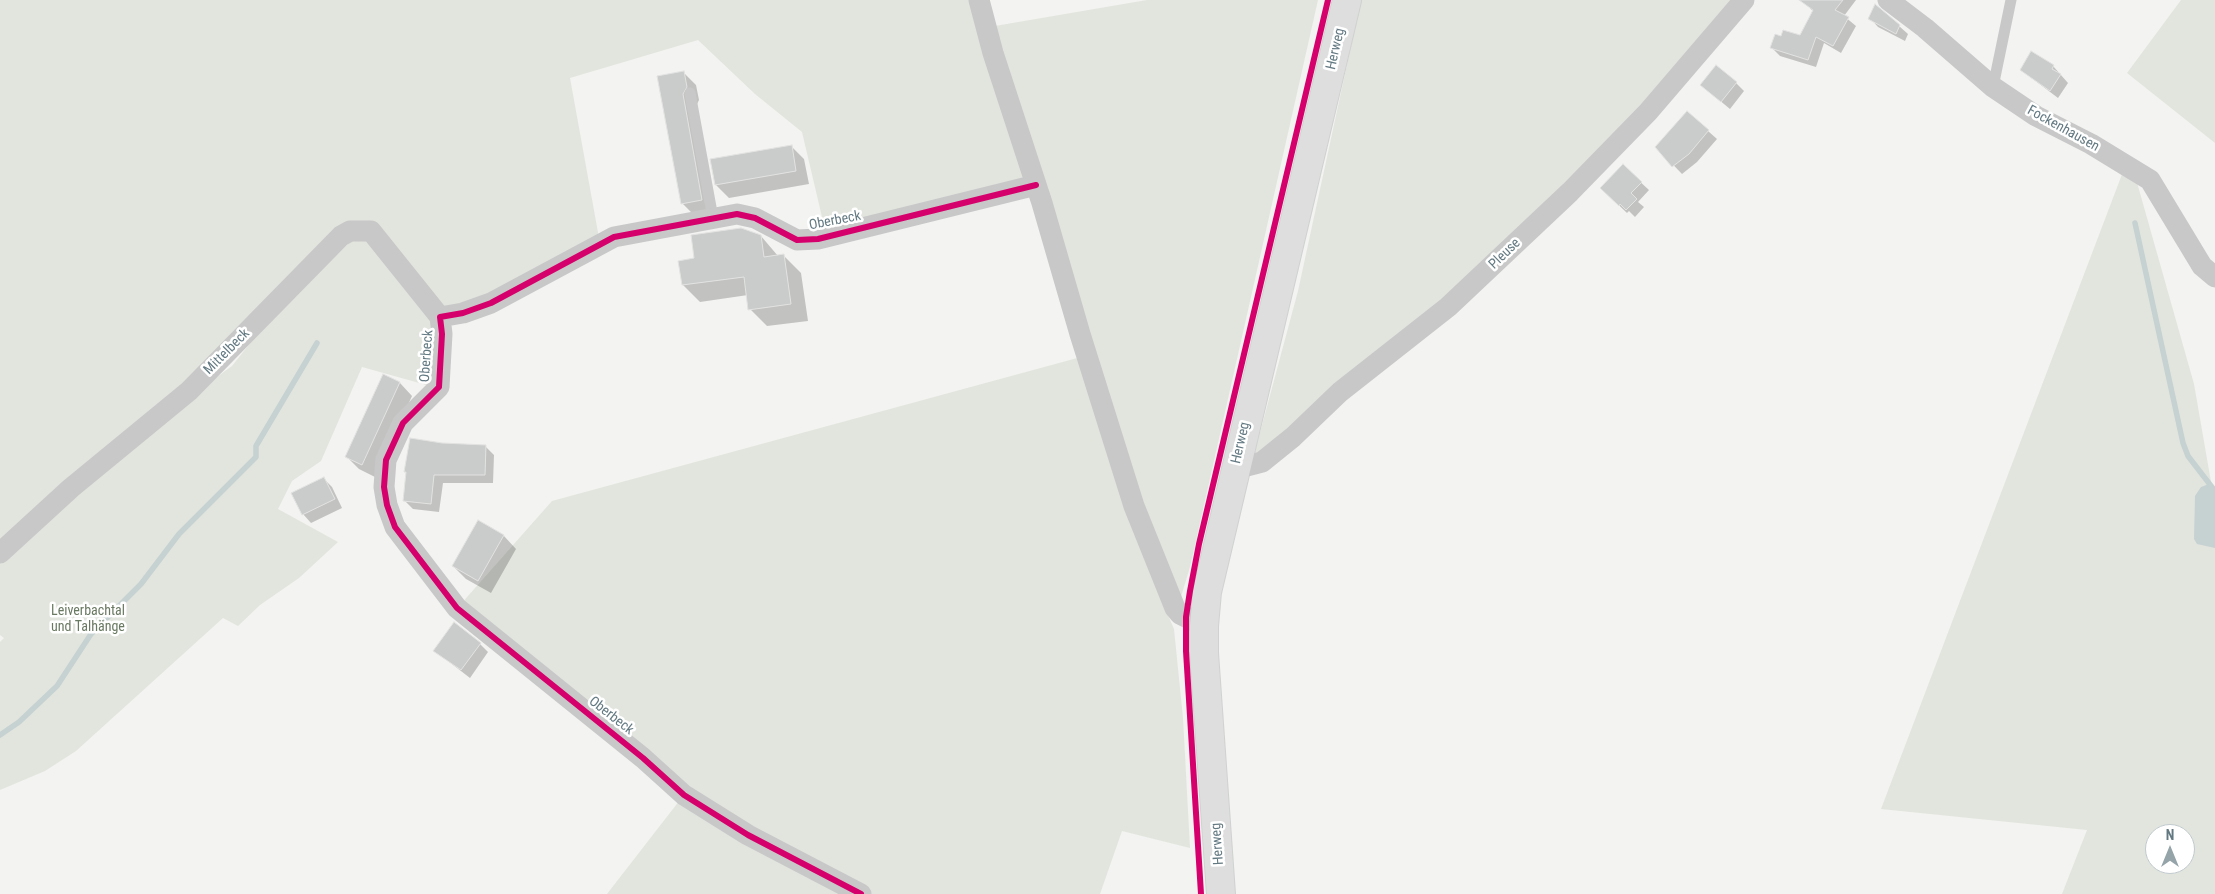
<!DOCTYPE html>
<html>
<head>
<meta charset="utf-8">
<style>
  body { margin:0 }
  #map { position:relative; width:2215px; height:894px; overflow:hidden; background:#f3f3f1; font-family:"Roboto Condensed",sans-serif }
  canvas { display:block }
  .north { position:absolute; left:2145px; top:824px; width:50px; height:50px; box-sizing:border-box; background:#fff; border:1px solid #c1c9cd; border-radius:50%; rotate:0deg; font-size:14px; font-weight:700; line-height:20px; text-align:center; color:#637982 }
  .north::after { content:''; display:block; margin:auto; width:18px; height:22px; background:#95a4a9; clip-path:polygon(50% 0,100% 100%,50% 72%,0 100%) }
</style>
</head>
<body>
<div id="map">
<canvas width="2215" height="894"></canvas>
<div class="north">N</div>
</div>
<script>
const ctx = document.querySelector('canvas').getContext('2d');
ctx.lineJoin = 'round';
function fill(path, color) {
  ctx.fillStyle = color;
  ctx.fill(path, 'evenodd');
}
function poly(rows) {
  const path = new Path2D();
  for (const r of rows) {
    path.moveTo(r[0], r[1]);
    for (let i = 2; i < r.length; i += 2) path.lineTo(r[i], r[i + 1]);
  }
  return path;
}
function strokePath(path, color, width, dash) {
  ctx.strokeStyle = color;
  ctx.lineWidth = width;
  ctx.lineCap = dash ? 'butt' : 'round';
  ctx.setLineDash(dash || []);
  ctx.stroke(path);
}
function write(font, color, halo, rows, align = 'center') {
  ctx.font = font + ' "Roboto Condensed",sans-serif';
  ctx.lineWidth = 5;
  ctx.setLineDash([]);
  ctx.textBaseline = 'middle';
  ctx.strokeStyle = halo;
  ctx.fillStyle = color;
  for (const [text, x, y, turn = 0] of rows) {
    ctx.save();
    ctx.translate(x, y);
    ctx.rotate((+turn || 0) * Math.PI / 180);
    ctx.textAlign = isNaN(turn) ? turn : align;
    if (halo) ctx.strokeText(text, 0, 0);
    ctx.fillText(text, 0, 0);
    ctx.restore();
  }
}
const green = poly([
  [0,0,976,0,985,44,1027,183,826,234,802,132,755,94,698,40,570,78,599,238,549,270,491,301,450,315,443,314,396,253,373,229,370,229,381,252,438,324,436,358,430,386,362,367,321,461,292,481,278,509,338,542,299,578,260,605,238,626,223,618,76,751,45,771,0,790,0,642,4,638,0,635,0,560,75,488,185,400,232,366,285,299,365,229,355,227,342,232,187,389,69,486,0,548],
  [1147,0,1318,0,1190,567,1180,600,1144,524,989,27],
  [1361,0,1740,0,1566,192,1290,434,1254,455,1298,291],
  [2181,0,2215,0,2215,143,2127,73],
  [2124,169,2136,179,2194,384,2215,505,2215,894,2062,894,2087,830,1881,809],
  [2155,834,2185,834,2185,864,2155,864],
  [1081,357,1167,613,1174,629,1183,718,1190,848,1122,831,1100,894,867,894,749,833,460,605,552,501],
  [683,796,854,894,607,894]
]);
const water = poly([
  [2209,484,2215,487,2215,548,2197,544,2194,539,2195,496,2201,487]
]);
const shadow = poly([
  [1801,0,1856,0,1844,16,1856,26,1841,53,1824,43,1816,67,1780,56,1772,48,1782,38,1801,37,1814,12],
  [1870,18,1899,26,1908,34,1905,41,1878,27],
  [2053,66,2068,83,2058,98,2021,70],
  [683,72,696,85,699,100,695,108,714,212,695,216,682,203],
  [1736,83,1744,91,1730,109,1701,85],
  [1708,131,1717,139,1697,162,1682,174,1656,147],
  [791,146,804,159,809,184,729,198,716,185],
  [1623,166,1649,190,1638,202,1644,207,1635,217,1629,211,1627,213,1601,188],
  [761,236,778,256,784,256,801,273,808,321,767,326,750,309,748,295,700,302,683,285,696,259],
  [384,376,400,383,412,396,375,477,359,469,346,456],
  [442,444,485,446,494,455,493,483,443,483,439,512,413,509,404,500],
  [324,479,332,487,342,508,311,523,303,514],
  [478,522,504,536,516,549,491,593,466,579,453,566],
  [480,644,488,652,470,678,435,651]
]);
const stream = poly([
  [2135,223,2183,443,2188,456,2215,491],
  [0,735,19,722,57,686,91,634,141,584,179,534,256,457,256,446,317,343]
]);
const building = poly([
  [1799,0,1843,0,1835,10,1849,17,1833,46,1816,37,1808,60,1770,48,1775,34,1781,36,1783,30,1800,35,1813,10,1799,0],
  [1875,4,1900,25,1896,34,1868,19,1875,4],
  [2031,51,2054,65,2052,69,2061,74,2050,91,2020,70,2031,51],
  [1716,65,1737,82,1721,102,1700,85,1716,65],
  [684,71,687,87,683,94,702,200,681,204,657,76,684,71],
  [1687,111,1709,130,1689,154,1672,167,1655,147,1687,111],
  [792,145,796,171,715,185,710,159,792,145],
  [1623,164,1642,182,1631,193,1637,199,1626,210,1620,204,1619,206,1600,188,1623,164],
  [741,228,761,235,764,257,784,254,791,304,748,310,744,277,682,285,678,261,694,258,691,235,741,228],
  [383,374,400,382,362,465,345,457,383,374],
  [410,438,442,443,486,445,485,475,434,475,431,504,403,501,406,472,404,472,410,438],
  [324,477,335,499,302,515,291,493,324,477],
  [478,520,504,535,478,581,452,566,478,520],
  [454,622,481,643,461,670,433,651,454,622]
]);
const service = poly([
  [1993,87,2011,0],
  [690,93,713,218]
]);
const minor = poly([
  [979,0,993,53,1042,203,1080,334,1134,506,1175,608,1180,614,1204,626],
  [1888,0,1925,28,1993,87,2036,116,2091,144,2150,180,2202,266,2215,277],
  [1235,469,1262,462,1293,437,1340,392,1448,307,1570,192,1648,112,1744,0],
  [0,553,71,488,189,391,341,236,350,231,371,231,440,317],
  [861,894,748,835,684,795,643,758,457,608,395,527,387,505,384,487,386,460,403,423,439,387,442,334,440,317,463,313,491,303,614,237,737,214,755,218,797,240,818,239,1036,185]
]);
const primary = poly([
  [1221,894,1204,653,1204,626,1207,592,1347,0]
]);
const cycleway = poly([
  [861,894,748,835,684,795,643,758,457,608,395,527,387,505,384,487,386,460,403,423,439,387,442,334,440,317,463,313,491,303,614,237,737,214,755,218,797,240,818,239,1036,185],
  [1201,894,1186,651,1186,617,1190,591,1199,544,1328,0]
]);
const streetNames = [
  ["Herweg",1336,49,-77],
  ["Fockenhausen",2063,129,29],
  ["Oberbeck",835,221,-11],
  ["Pleuse",1505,254,-44],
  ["Mittelbeck",227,352,-45],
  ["Oberbeck",427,356,-86],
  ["Herweg",1241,443,-77],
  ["Oberbeck",611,716,38],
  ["Herweg",1218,844,-94]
];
const parkNames = [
  ["Leiverbachtal",88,611],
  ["und Talhänge",88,627]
];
fill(green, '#e2e5de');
fill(water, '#c6d1d2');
fill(shadow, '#0003');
strokePath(stream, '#c6d1d2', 5.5);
fill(building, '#cacccc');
strokePath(building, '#e2e2e1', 1);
strokePath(primary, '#d0d1d1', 30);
strokePath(service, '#c8c8c9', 11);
strokePath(minor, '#c8c8c9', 21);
strokePath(primary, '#dddedd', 28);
strokePath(cycleway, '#d6006c', 6);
write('14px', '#637982', '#fff', streetNames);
write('14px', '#6a7962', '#fff', parkNames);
</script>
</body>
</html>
